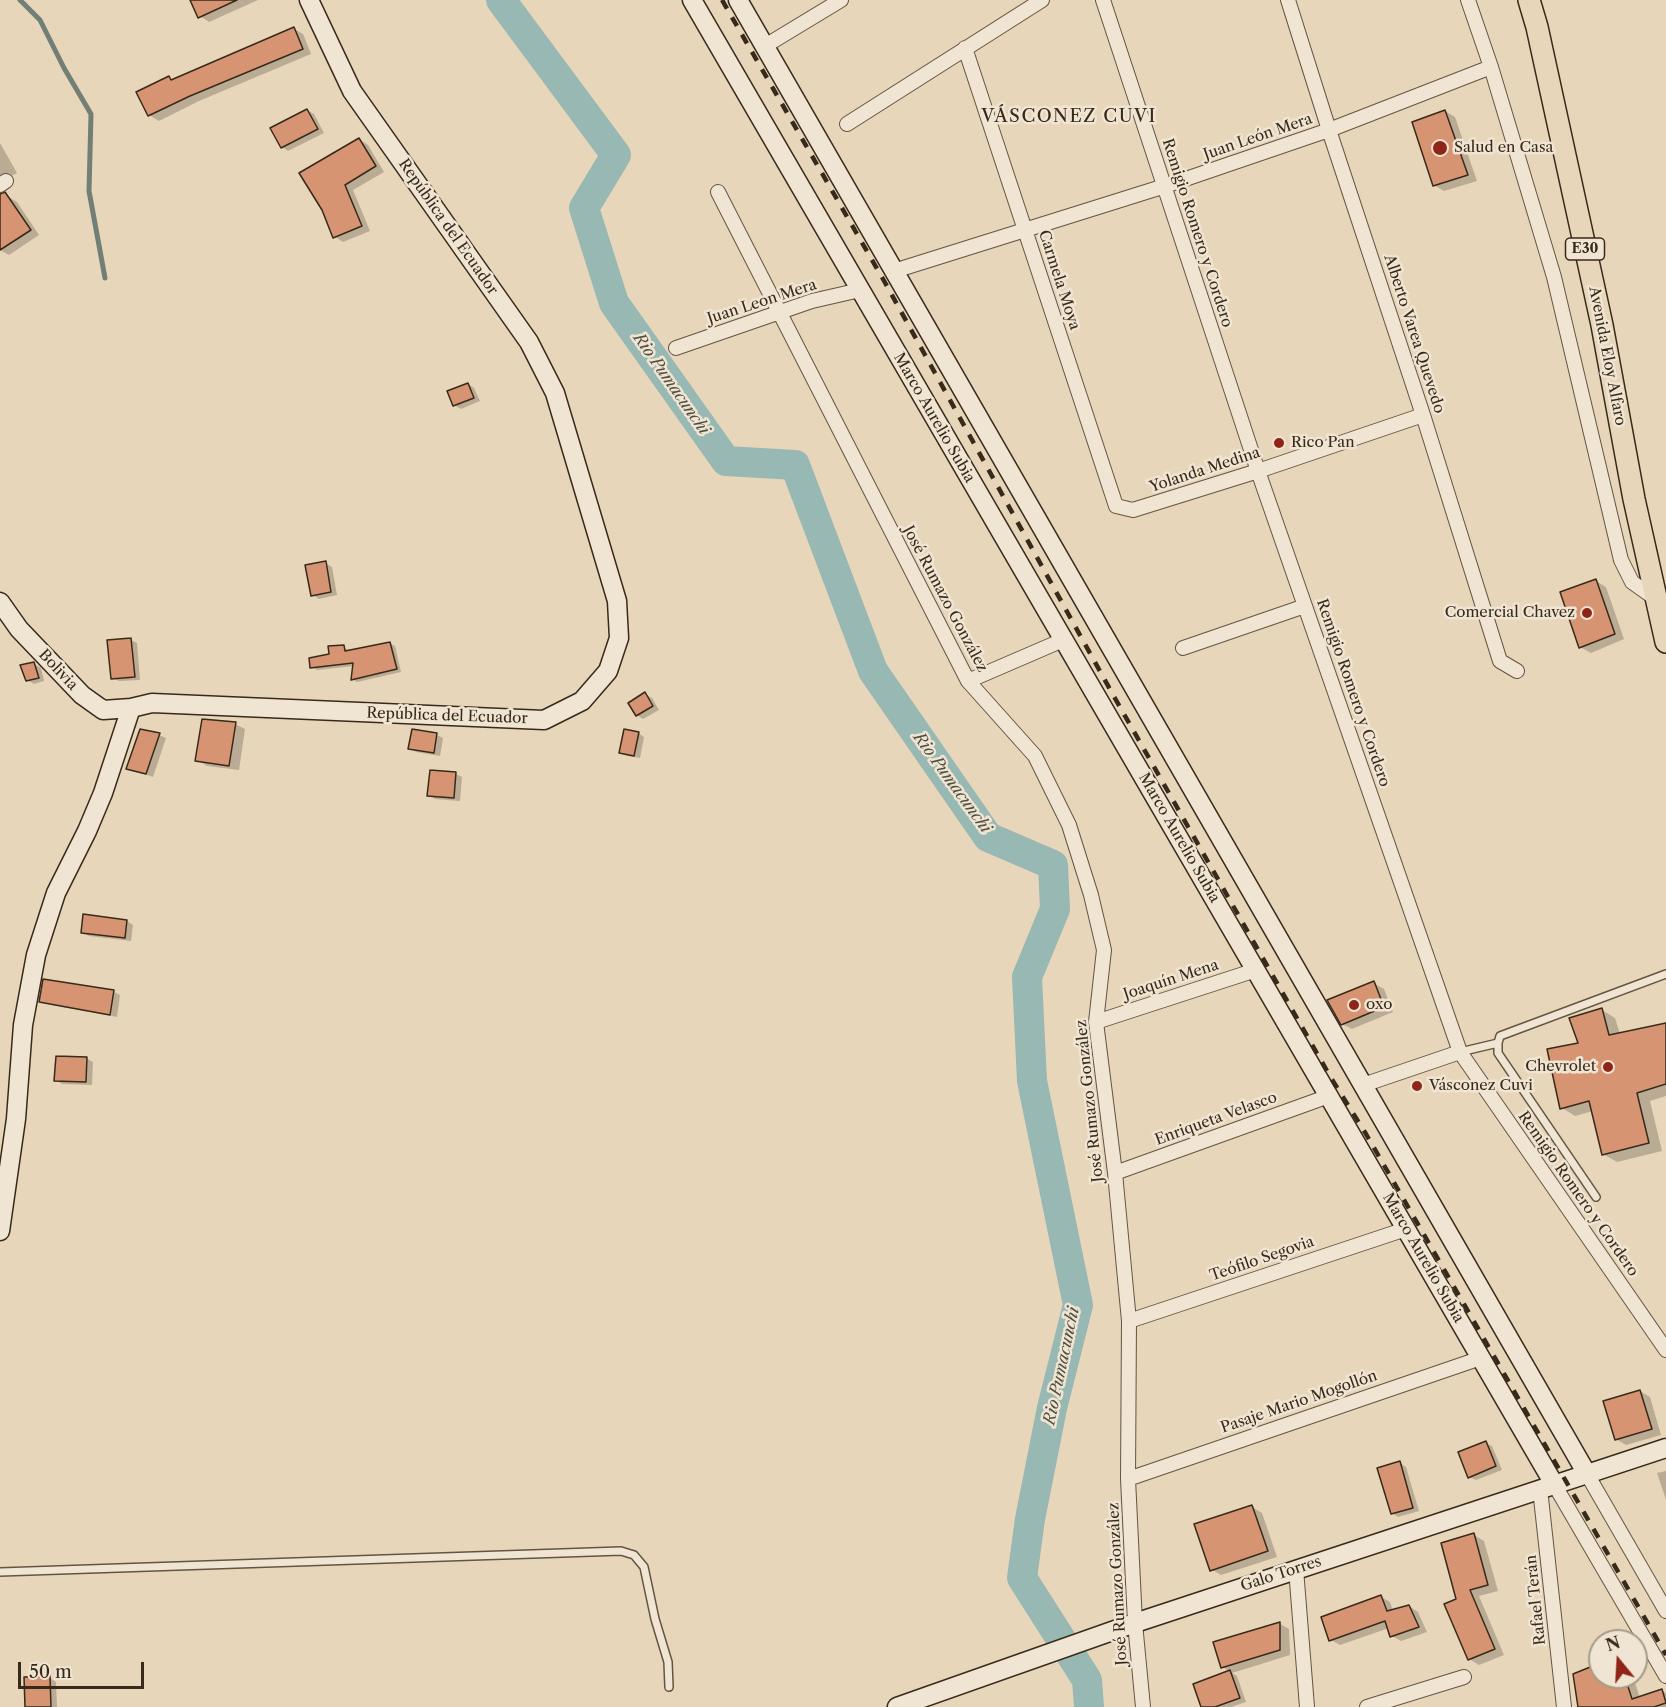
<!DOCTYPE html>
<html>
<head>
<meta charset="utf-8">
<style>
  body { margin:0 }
  #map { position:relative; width:1666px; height:1707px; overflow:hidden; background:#e8d6ba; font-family:"Libre Caslon Text",serif }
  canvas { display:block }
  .north { position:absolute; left:1588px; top:1629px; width:60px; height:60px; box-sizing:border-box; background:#f0e4d2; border:2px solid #a69a88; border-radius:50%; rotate:342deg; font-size:16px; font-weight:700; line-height:24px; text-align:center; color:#372a1a }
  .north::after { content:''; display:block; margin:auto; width:21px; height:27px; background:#8f2418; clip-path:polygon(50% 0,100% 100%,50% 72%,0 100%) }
  .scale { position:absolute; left:18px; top:1662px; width:126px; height:27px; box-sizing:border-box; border:3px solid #372a1a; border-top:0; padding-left:8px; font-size:18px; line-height:21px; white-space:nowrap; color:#372a1a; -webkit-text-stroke:4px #f0e4d2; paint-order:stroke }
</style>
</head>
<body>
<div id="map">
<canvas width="1666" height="1707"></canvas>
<div class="north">N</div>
<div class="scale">50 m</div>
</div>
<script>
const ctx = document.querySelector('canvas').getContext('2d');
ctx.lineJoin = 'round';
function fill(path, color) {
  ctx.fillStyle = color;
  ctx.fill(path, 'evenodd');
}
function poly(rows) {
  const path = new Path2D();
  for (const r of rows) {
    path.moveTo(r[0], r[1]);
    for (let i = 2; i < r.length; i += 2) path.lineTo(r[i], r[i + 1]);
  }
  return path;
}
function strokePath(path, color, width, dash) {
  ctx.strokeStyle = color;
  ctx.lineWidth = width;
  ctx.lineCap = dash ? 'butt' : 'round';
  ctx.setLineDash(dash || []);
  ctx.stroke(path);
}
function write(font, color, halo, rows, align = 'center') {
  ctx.font = font + ' "Libre Caslon Text",serif';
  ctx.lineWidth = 5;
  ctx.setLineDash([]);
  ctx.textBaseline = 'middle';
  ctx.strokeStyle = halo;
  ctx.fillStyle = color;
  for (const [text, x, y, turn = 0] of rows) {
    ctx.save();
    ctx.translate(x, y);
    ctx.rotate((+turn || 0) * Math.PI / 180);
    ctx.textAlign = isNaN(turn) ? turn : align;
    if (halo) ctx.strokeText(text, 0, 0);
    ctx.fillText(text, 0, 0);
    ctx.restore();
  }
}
const shadow = poly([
  [192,0,258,0,209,22,200,16],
  [294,29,303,34,311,54,199,101,159,121,149,115,169,78,173,80],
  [307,110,314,114,324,133,288,151,282,147],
  [1445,111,1455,117,1477,181,1444,191,1434,185],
  [359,139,368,145,384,172,353,190,370,231,343,242,334,236,323,209],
  [0,143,17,173,0,182],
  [7,196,17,202,39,235,9,255,0,250,0,201],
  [468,384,474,388,480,401,461,409,454,405],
  [325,563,332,567,337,595,319,599,313,595],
  [1596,581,1606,587,1624,639,1591,653,1580,647],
  [131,640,137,643,140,680,119,681,112,678],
  [389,643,395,646,401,672,357,682,352,679,354,666,317,670,312,667,343,646,349,651],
  [34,664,41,668,44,681,34,684,27,680],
  [645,694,652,698,659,710,643,719,637,715],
  [235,724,245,729,239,770,207,766,197,760],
  [413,731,437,735,443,738,440,756,416,752,410,748],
  [638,733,644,737,640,758,627,756,621,752],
  [159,735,166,738,153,777,128,768],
  [456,774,462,777,460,801,435,799,429,795],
  [127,921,133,925,131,941,89,936,82,932],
  [1373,983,1384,989,1393,1012,1352,1029,1342,1024],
  [114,992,120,995,117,1017,47,1004,40,1001],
  [1602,1010,1615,1018,1620,1034,1666,1025,1666,1096,1650,1101,1662,1151,1617,1162,1603,1154,1593,1111,1575,1116,1562,1108,1580,1044],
  [86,1058,93,1062,92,1085,62,1084,56,1080],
  [1640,1391,1650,1397,1661,1435,1626,1445,1616,1439],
  [1485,1443,1492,1446,1502,1470,1476,1480,1469,1477],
  [1400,1463,1406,1467,1419,1511,1398,1517,1392,1513],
  [1666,1471,1666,1500,1657,1473],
  [1252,1507,1262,1513,1277,1557,1221,1575,1211,1569],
  [1474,1535,1484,1541,1498,1591,1479,1596,1504,1655,1479,1665,1469,1659,1458,1599],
  [1381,1597,1390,1602,1393,1611,1409,1606,1418,1612,1427,1632,1401,1641,1392,1636,1389,1628,1340,1645,1331,1640],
  [1280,1624,1289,1629,1290,1655,1232,1673,1237,1676,1246,1702,1231,1707,1203,1707,1195,1685,1231,1672,1222,1667],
  [1600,1664,1600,1677,1633,1677,1640,1698,1662,1691,1666,1693,1666,1707,1580,1707],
  [50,1678,56,1682,57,1707,26,1707]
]);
const stream = poly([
  [20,0,40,20,64,68,91,114,89,191,105,278]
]);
const river = poly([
  [501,0,616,155,584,208,614,303,726,461,795,465,873,671,988,837,1053,865,1055,909,1027,977,1032,1081,1078,1305,1052,1408,1030,1519,1022,1578,1087,1680,1089,1707]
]);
const building = poly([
  [190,0,237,0,198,18,190,0],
  [294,27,303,49,190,96,148,116,136,92,169,76,171,80,294,27],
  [307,109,318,129,281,148,270,128,307,109],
  [1445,110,1468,175,1433,186,1412,122,1445,110],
  [359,138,376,166,345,185,362,226,333,238,322,210,299,173,359,138],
  [5,192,31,230,0,250,0,194,5,192],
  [468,383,474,398,453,406,447,391,468,383],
  [326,561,331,592,311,596,305,565,326,561],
  [1596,579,1615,634,1579,648,1560,592,1596,579],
  [131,638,135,677,111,679,107,640,131,638],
  [390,642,397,669,351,680,353,663,310,668,309,658,329,654,328,646,344,645,345,651,390,642],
  [34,662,39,678,26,681,20,665,34,662],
  [645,692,653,706,636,716,628,703,645,692],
  [202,719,236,722,229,766,195,761,202,719],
  [140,729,160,733,146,774,126,769,140,729],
  [412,729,437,733,434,753,408,749,412,729],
  [624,729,639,732,634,756,619,753,624,729],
  [430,770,456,772,454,798,427,796,430,770],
  [83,914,127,920,125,938,81,933,83,914],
  [43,979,114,990,110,1015,39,1002,43,979],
  [1374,981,1384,1007,1341,1025,1327,1000,1374,981],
  [1602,1008,1609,1035,1666,1023,1666,1084,1637,1093,1649,1143,1602,1155,1589,1101,1560,1109,1547,1049,1578,1043,1569,1018,1602,1008],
  [56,1056,87,1057,86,1082,54,1081,56,1056],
  [1640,1390,1652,1429,1615,1440,1603,1401,1640,1390],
  [1486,1441,1496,1466,1468,1478,1458,1452,1486,1441],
  [1400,1461,1413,1508,1391,1514,1377,1468,1400,1461],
  [1252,1505,1268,1551,1210,1571,1194,1524,1252,1505],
  [1474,1533,1488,1585,1470,1590,1495,1649,1468,1660,1444,1604,1456,1599,1441,1543,1474,1533],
  [1381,1595,1387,1611,1409,1605,1419,1627,1390,1637,1385,1621,1329,1641,1321,1617,1381,1595],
  [1280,1622,1280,1650,1221,1668,1213,1642,1280,1622],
  [1600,1663,1600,1677,1625,1677,1632,1699,1662,1689,1666,1703,1654,1707,1578,1707,1573,1674,1600,1663],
  [1230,1670,1240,1698,1215,1707,1201,1707,1193,1684,1230,1670],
  [50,1676,51,1707,25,1707,24,1677,50,1676]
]);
const lane = poly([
  [1460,1052,1498,1043],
  [1596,1197,1498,1053,1498,1043,1500,1036,1666,974],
  [0,1572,621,1551,634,1555,644,1567,655,1619,668,1662,669,1687]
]);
const street = poly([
  [1103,0,1258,471,1460,1052,1666,1350],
  [1288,0,1329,130,1423,415,1500,661,1517,671],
  [1468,0,1491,67,1554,277,1621,560,1632,582,1656,599],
  [765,46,841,0],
  [965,48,1116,506,1133,510,1258,471,1423,415],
  [847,124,1042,0],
  [0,185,6,181],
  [718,192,968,681,1035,756,1069,825,1091,895,1104,950,1096,1022,1115,1173,1129,1321,1128,1479,1135,1623,1143,1707],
  [894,271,1165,186,1329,130,1491,67],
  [676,348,812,301,860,290],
  [1183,648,1305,606],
  [968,681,1063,640],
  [1096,1022,1256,970],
  [1363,1085,1460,1052],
  [1115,1173,1329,1096],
  [1129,1321,1406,1229],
  [1587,1474,1666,1611],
  [1128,1479,1481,1358],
  [1554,1484,1666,1676],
  [1540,1489,1564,1707],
  [1296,1569,1307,1707],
  [1367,1707,1464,1677]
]);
const secondary = poly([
  [692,0,1554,1484],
  [738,0,1587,1474],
  [0,602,19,629,82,695,103,710,131,708,152,703,544,720,582,701,608,671,619,638,617,601,555,393,529,342,352,91,309,0],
  [0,1231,16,1119,23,1025,36,955,56,893,87,831,103,793,131,708],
  [897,1707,1135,1623,1666,1448]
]);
const primary = poly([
  [1529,0,1537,27,1602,325,1634,499,1666,642]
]);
const rail = poly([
  [722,0,883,279,1112,693,1331,1078,1366,1134,1666,1655]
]);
const markers = [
  [1440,148,8,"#8f2418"],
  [1279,443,6,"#8f2418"],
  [1587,613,6,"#8f2418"],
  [1354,1005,6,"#8f2418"],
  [1608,1067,6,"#8f2418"],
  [1417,1086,6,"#8f2418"]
];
const shields = [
  [1585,249,39]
];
const shieldNames = [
  ["E30",1585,249]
];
const streetNames = [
  ["Juan León Mera",1258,137,-19],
  ["República del Ecuador",448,227,55],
  ["Remigio Romero y Cordero",1197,233,72],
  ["Carmela Moya",1059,280,72],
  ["Juan Leon Mera",762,302,-18],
  ["Alberto Varea Quevedo",1414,334,72],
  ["Avenida Eloy Alfaro",1607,356,79],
  ["Marco Aurelio Subia",934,418,60],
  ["Yolanda Medina",1205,470,-18],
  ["José Rumazo González",945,599,62],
  ["Bolivia",58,670,47],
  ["Remigio Romero y Cordero",1353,693,71],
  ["República del Ecuador",447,716,2],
  ["Marco Aurelio Subia",1179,838,60],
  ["Joaquín Mena",1171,980,-18],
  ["José Rumazo González",1090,1101,-96],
  ["Enriqueta Velasco",1216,1119,-20],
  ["Remigio Romero y Cordero",1578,1194,55],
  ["Marco Aurelio Subia",1423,1258,60],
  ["Teófilo Segovia",1262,1259,-19],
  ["Pasaje Mario Mogollón",1299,1402,-19],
  ["Galo Torres",1281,1574,-18],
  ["José Rumazo González",1118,1584,-93],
  ["Rafael Terán",1536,1600,-96]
];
const poiNames = [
  ["Salud en Casa",1454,148],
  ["Rico Pan",1291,443],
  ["Comercial Chavez",1575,613,"right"],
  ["oxo",1366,1005],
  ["Chevrolet",1596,1067,"right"],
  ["Vásconez Cuvi",1429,1086]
];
const waterNames = [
  ["Rio Pumacunchi",671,384,55],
  ["Rio Pumacunchi",952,783,54],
  ["Rio Pumacunchi",1062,1366,-78]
];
const quarterNames = [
  ["VÁSCONEZ CUVI",1069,117]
];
fill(shadow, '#0003');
strokePath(stream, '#717f76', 5);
strokePath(river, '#98b8b4', 30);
fill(building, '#d79473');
strokePath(building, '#372a1a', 1.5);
strokePath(lane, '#635542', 10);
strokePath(street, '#635542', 16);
strokePath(secondary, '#372a1a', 21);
strokePath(primary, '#372a1a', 24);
strokePath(lane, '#f0e4d2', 7);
strokePath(street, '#f0e4d2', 14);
strokePath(secondary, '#f0e4d2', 18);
strokePath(primary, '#e8d6ba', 21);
strokePath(rail, '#372a1a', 4.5, [10, 10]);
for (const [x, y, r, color] of markers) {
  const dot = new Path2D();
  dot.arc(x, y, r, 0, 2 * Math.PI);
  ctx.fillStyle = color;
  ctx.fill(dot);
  strokePath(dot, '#f0e4d2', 2);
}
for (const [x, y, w] of shields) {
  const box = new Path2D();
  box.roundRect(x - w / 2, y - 11, w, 22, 4.5);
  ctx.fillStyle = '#f0e4d2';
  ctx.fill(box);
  strokePath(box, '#372a1a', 1.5);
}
write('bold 14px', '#372a1a', null, shieldNames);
write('15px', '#372a1a', '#f0e4d2', streetNames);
write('15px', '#372a1a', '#f0e4d2', poiNames, 'left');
write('italic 16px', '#4f4e40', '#f0e4d2', waterNames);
ctx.letterSpacing = '1.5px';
write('18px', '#372a1a', '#f0e4d2', quarterNames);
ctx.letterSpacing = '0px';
</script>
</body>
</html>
